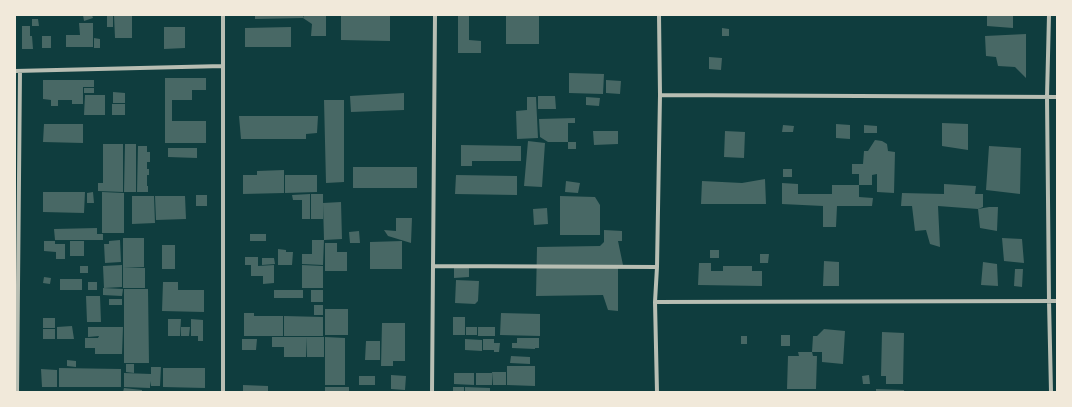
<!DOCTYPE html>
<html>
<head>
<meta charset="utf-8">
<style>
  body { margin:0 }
  #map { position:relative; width:1072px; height:407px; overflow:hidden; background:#0f3d3e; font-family:Rubik,sans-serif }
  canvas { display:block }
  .frame { position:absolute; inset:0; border:16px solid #f1e9da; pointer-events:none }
</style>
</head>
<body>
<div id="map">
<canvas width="1072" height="407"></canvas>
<div class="frame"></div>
</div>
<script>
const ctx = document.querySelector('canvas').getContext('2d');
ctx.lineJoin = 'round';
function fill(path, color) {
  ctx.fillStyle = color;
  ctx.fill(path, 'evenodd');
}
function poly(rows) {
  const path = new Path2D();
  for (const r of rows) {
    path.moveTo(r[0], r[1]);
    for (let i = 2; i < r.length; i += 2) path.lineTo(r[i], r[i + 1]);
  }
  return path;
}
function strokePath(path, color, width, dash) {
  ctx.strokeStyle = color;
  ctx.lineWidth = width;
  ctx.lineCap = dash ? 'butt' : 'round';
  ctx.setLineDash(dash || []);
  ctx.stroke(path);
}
const building = poly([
  [83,15,92,15,93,18,84,21],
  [107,15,113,15,113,27,107,27],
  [114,15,132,15,132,38,115,38],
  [255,15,303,15,303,18,304,15,326,15,326,36,311,36,312,24,303,18,255,19],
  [341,15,390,15,390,41,341,40],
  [458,15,469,15,469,40,481,41,481,53,458,53],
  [506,15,539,15,539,44,506,44],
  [987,15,1013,15,1013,28,987,26],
  [32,19,38,19,39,26,32,26],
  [79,23,93,23,93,47,66,47,66,35,80,35],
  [22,26,30,26,30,36,25,36,32,36,33,49,22,49],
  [164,27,185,27,185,48,164,49],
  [291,27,291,47,245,47,245,28],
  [722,28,729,29,729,36,722,36],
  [1026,34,1026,78,1015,67,998,66,996,57,986,56,985,36],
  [42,36,51,36,51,48,42,48],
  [94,38,100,39,100,48,94,48],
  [709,57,722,58,721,70,709,69],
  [569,73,604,74,603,94,569,93],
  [165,78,206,78,206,90,192,90,192,100,172,100,172,121,206,121,206,143,165,143],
  [43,80,94,80,94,87,83,87,83,104,72,104,72,100,58,100,58,106,51,106,51,100,43,99],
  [606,80,621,81,620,94,606,93],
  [84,88,94,88,94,93,84,93],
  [113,92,125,93,125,103,113,103],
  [404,93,404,110,351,112,350,96],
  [85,95,105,95,105,115,84,115],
  [538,96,555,96,556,109,538,109],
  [527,97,536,97,538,138,517,139,516,111,527,110],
  [586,97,600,98,599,106,586,105],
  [324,100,344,100,344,182,326,183],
  [112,104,125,104,125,115,112,115],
  [239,116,318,116,317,133,306,134,306,139,241,139],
  [575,118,575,123,568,123,568,142,548,142,540,137,539,119],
  [942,123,968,124,968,150,942,146],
  [44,124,83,124,83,143,43,142],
  [836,124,850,125,850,139,836,138],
  [783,125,794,126,793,132,782,132],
  [864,125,877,126,877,133,864,133],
  [593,131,618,131,618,144,594,145],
  [725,131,745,132,744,158,724,157],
  [875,140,882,141,887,144,888,151,895,152,894,193,877,192,877,174,872,175,872,185,859,185,859,197,873,198,872,206,823,206,837,206,836,227,823,227,823,206,782,204,782,183,798,184,798,194,832,194,832,185,859,185,859,174,852,174,852,164,863,164,864,151,868,151],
  [528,141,545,143,542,187,524,186],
  [568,142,576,142,576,149,568,149],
  [103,144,123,144,123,192,98,191,98,183,103,183],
  [125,144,136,144,136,192,124,192],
  [461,145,521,146,521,161,472,161,472,166,461,166],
  [138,146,147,146,147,152,150,152,150,162,147,162,147,169,149,169,149,175,147,175,147,186,148,186,148,192,137,192],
  [989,146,1021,148,1020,194,986,190],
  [168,148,197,148,197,158,168,157],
  [353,167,417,167,417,188,353,188],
  [783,169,792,169,792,177,783,177],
  [284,170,284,193,243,194,243,175,257,175,257,171],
  [285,175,317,175,317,192,285,193],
  [456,175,517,176,517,195,455,194],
  [765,179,766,204,701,204,702,181,742,183],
  [566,181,580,183,578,193,565,192],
  [944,184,976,186,975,194,983,194,983,207,978,209,938,206,940,247,930,244,926,230,915,231,912,206,901,206,902,193,944,194],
  [43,192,85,192,84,213,43,212],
  [93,192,94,203,87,203,87,193],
  [102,192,124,193,124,233,102,233],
  [310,194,310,219,302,219,302,200,293,200,292,195],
  [311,194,323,194,323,219,311,219],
  [196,195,207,195,207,206,196,206],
  [132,196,154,196,155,223,132,224],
  [155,196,185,196,186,219,156,220],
  [560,196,595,197,600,205,600,235,560,235],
  [341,202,342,239,324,240,323,203],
  [989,207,998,207,997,231,980,228,978,209],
  [547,208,548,224,534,225,533,209],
  [396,218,412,218,411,243,388,236,384,230,396,231],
  [97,228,97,234,103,234,103,240,55,240,54,229],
  [604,230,622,231,622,241,618,241,623,265,618,267,618,311,608,310,603,295,536,296,537,247,600,246,604,242],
  [359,231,360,243,350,243,349,232],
  [250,234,266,234,266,241,250,241],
  [123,238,144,238,144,267,123,267],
  [1002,238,1022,239,1024,263,1004,261],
  [120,240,121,262,105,263,104,244,109,244,109,241],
  [312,240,324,240,323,265,302,264,302,254,312,254],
  [44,241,55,241,55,244,65,244,65,259,56,259,56,252,44,251],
  [70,241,84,241,84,256,70,256],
  [402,241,402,269,370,269,370,242],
  [325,243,337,243,337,252,347,252,347,271,325,271],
  [162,245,175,245,175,269,162,269],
  [278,249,286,250,286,252,293,252,292,265,278,265],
  [710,250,719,250,719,258,710,258],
  [760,254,769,254,768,263,760,263],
  [245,257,258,257,258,266,274,265,274,276,267,276,274,276,274,283,263,284,263,276,251,276,251,265,245,265],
  [262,258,274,258,275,264,262,265],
  [824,261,839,262,839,286,823,286],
  [983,262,997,264,998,286,981,285],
  [699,263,711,263,711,271,723,271,723,266,752,266,752,271,762,271,762,286,698,285],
  [122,265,122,287,104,288,103,266],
  [302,265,323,266,323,288,302,288],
  [80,266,88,266,88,273,80,273],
  [123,267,145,268,145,288,123,288],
  [469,267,469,277,454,278,454,268],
  [1015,269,1023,269,1022,287,1014,286],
  [44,277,51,278,50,284,43,283],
  [60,279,82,279,82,290,60,290],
  [456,280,479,281,478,301,475,304,455,303],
  [88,282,97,282,97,290,88,290],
  [163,282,178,282,178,290,204,290,204,312,162,311],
  [103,288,123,289,122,296,103,295],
  [124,289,148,289,149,363,124,363],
  [274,290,303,290,303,298,274,298],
  [311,290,323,290,323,302,311,302],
  [86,296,100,296,101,322,87,322],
  [109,299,122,299,122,305,109,305],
  [314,305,323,305,323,315,314,315],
  [325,309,348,309,348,335,325,335],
  [244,313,254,313,254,316,283,316,283,336,244,336],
  [501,313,540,314,540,336,500,335],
  [284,316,323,317,323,336,284,336],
  [453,317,465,317,465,335,453,335],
  [43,318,55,318,55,328,43,328],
  [168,319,181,319,180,336,168,336],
  [191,319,203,320,203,341,198,341,198,336,191,336],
  [382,323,405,323,405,361,393,361,393,366,381,366],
  [72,326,74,339,57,339,57,327],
  [88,327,123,327,122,354,95,354,95,348,85,348,85,338,98,338,99,336,88,337],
  [181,327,190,327,189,336,181,336],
  [466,327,477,327,477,335,466,335],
  [478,327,495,327,495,336,478,336],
  [43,329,55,329,55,339,43,339],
  [824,329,845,331,843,364,822,362,822,352,812,352,813,336,817,336],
  [882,332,904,333,903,384,886,384,886,376,881,376],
  [781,335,790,335,790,346,781,346],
  [741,336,747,336,747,344,741,344],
  [272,337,307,337,306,357,284,357,284,347,272,347],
  [307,337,324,337,324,357,307,357],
  [325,337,345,338,345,385,325,385],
  [517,338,539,338,539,348,535,348,535,349,512,348,512,343,517,343],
  [242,339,257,339,256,350,242,350],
  [465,339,482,340,482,351,465,350],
  [483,339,494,339,494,350,483,350],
  [366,341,380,341,380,360,365,360],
  [494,343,500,343,499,352,494,352],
  [798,352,812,352,813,356,817,356,816,389,787,389,788,356,799,356],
  [511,356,530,357,530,364,510,363],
  [67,360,76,361,76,367,67,366],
  [126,364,134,364,134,373,126,372],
  [507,366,535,366,535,386,507,385],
  [151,367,161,367,160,386,151,386,150,381,150,388,124,387,124,373,151,374],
  [59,368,121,369,121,387,59,387],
  [163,368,205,368,205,388,163,387],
  [41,369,57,370,57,387,42,387],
  [492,372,506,372,506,385,493,385],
  [454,373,474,373,474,385,454,384],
  [476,373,492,373,492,385,476,385],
  [391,375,406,376,405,390,391,389],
  [869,375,870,384,863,384,862,376],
  [359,376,375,376,375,385,359,385],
  [243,385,268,386,268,392,243,392],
  [325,387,349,387,349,392,325,392],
  [453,387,464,387,464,392,453,392],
  [465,387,490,388,490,392,465,392],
  [124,388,142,390,142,392,123,392],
  [876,389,904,390,904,392,876,392]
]);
const minor = poly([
  [1049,15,1047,97,1049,301,1051,392],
  [15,71,223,66],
  [660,95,1057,97],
  [434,266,657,267],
  [655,302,1057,301],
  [17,392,20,71],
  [223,392,223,15],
  [432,392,435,15],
  [657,392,655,302,657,267,660,95,659,15]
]);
fill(building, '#486865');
strokePath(minor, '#b8beb3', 4);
</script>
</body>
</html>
